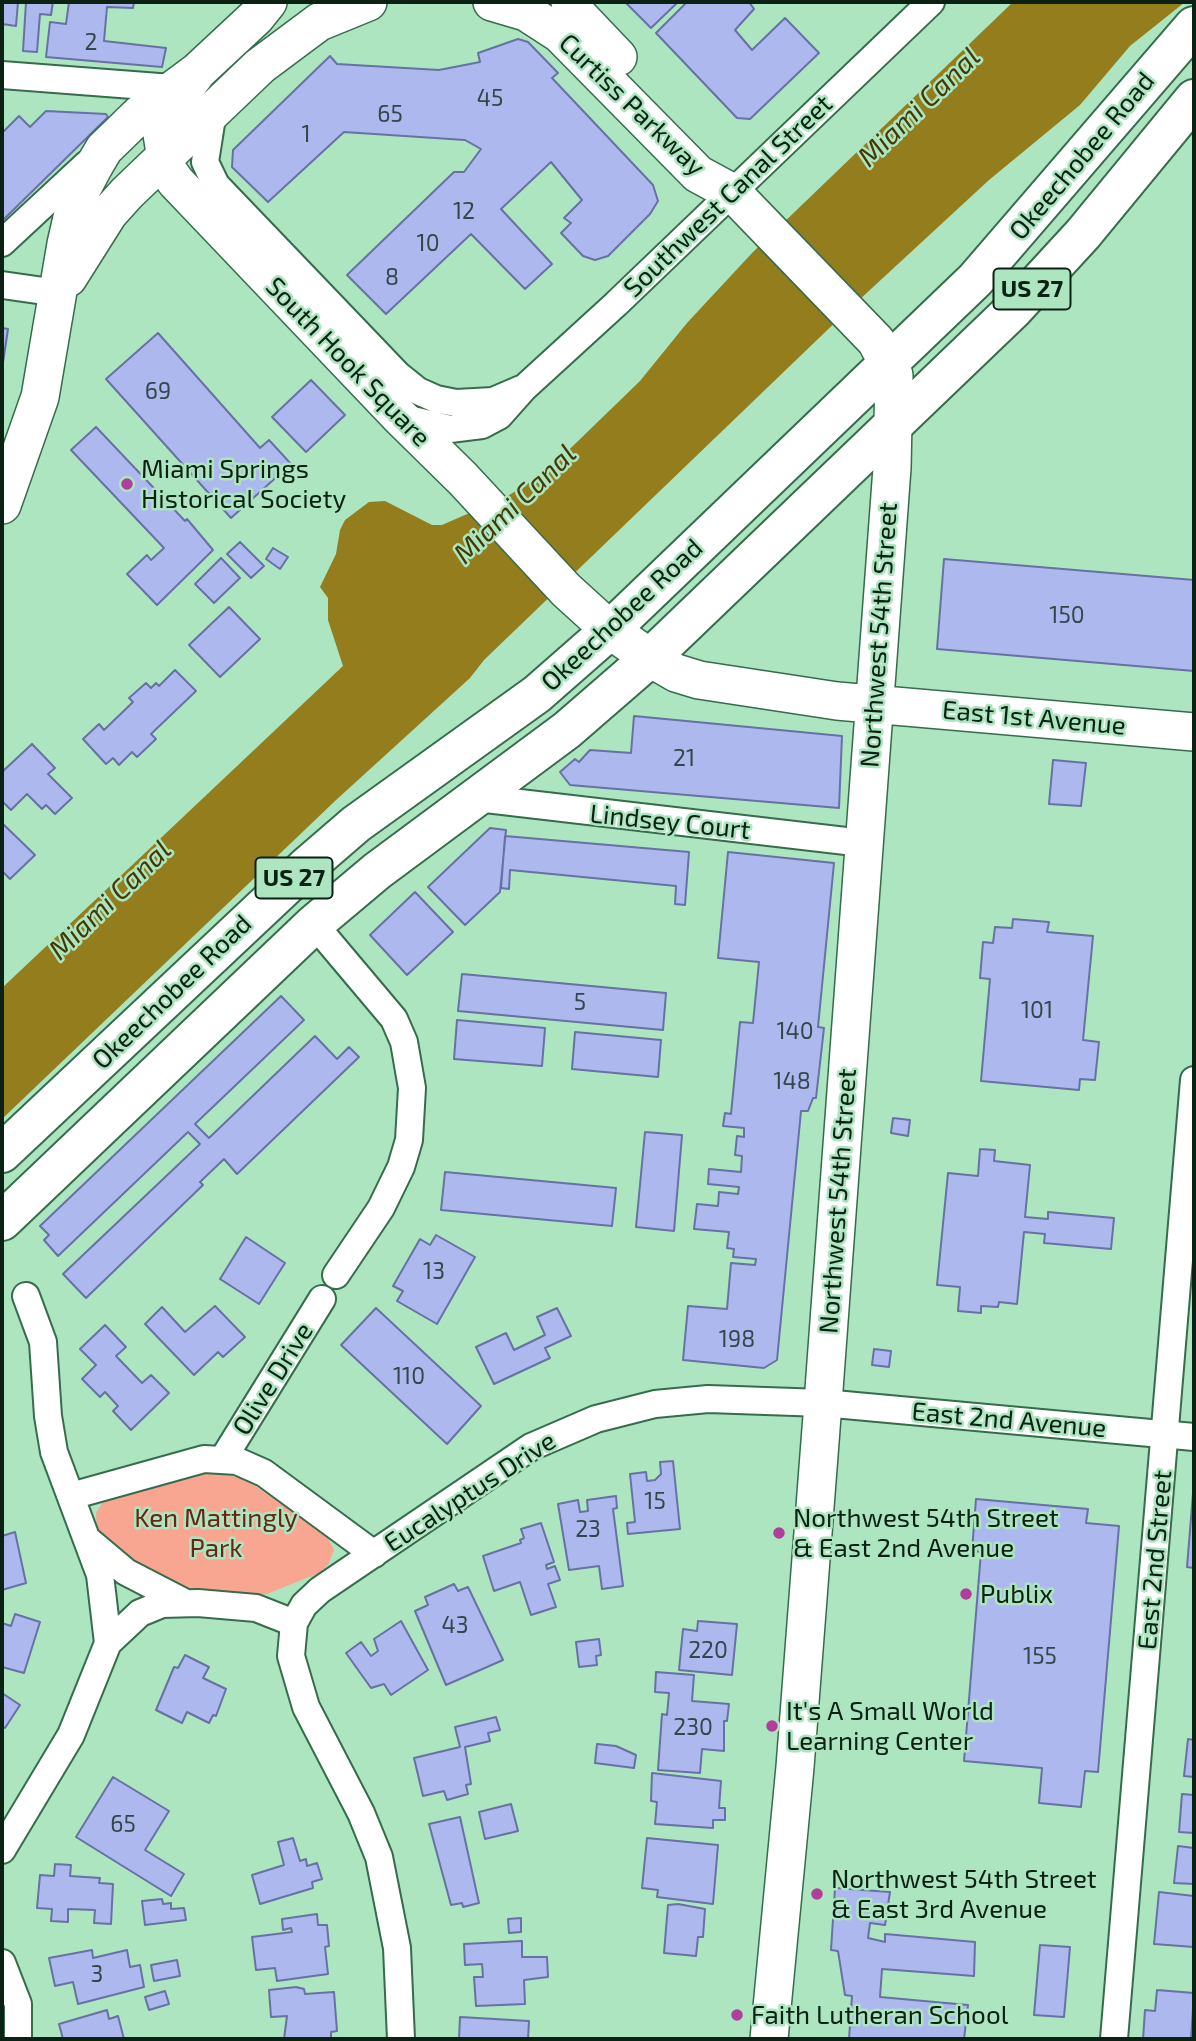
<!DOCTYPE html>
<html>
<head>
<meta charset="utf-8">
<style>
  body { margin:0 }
  #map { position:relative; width:1196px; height:2041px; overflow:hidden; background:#ace5bf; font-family:"Exo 2",sans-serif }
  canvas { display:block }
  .frame { position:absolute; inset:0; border:4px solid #0a2113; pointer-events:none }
</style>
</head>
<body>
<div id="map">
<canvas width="1196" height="2041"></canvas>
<div class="frame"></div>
</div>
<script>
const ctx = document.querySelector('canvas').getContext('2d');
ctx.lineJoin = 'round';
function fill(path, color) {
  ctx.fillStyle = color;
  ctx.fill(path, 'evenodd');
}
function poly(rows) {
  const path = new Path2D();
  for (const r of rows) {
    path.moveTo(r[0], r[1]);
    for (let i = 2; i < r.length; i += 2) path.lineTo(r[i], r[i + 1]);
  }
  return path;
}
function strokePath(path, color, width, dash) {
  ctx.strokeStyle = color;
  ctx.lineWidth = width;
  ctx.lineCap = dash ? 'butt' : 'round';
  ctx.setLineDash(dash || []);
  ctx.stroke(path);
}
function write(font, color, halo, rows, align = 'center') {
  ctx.font = font + ' "Exo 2",sans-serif';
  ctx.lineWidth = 5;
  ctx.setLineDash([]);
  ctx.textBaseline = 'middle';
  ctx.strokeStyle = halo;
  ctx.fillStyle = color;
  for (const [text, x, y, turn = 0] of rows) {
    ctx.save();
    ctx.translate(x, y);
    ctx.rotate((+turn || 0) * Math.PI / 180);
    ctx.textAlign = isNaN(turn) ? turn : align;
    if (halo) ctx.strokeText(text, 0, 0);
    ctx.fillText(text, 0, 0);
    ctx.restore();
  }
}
const green = poly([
  [211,1471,245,1479,326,1534,334,1550,328,1565,319,1573,267,1594,247,1596,169,1587,103,1544,97,1529,96,1513,103,1502]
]);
const water = poly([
  [1013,2,1185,2,1130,46,1080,105,989,180,845,313,484,660,470,678,335,801,2,1119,2,988,343,666,328,620,328,598,320,587,336,554,340,530,345,520,369,502,385,501,432,525,442,525,506,497,545,473,640,381,687,323,753,252]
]);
const building = poly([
  [2,2,18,2,16,26,2,24,2,2],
  [26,2,53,2,51,15,40,14,37,52,23,51,26,2],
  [69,2,134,2,133,8,107,7,104,41,166,48,162,67,46,57,50,22,66,24,69,2],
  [625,2,678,2,651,28,625,2],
  [687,2,749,2,754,9,735,30,752,50,785,18,819,53,750,119,737,118,656,33,687,2],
  [518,39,528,42,558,73,552,78,653,185,658,201,650,214,608,256,595,260,583,256,561,233,571,223,564,218,582,200,551,162,501,209,552,264,525,289,471,234,386,314,347,275,454,172,464,172,481,149,465,140,344,132,268,202,232,167,233,150,330,56,337,64,439,70,480,62,478,53,518,39],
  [46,111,106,114,108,117,2,221,2,133,19,116,30,127,46,111],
  [2,328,8,329,2,369,2,328],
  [158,333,260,448,269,440,291,464,231,518,106,379,158,333],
  [311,380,345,415,306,452,272,417,311,380],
  [96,427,185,521,187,519,213,550,157,605,127,574,147,555,151,560,164,548,71,450,96,427],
  [240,542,264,566,251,578,227,554,240,542],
  [273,548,288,557,280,569,266,559,273,548],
  [221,558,240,578,214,603,195,584,221,558],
  [944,559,1194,580,1194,671,937,649,944,559],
  [229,607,260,639,220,677,189,645,229,607],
  [175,670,196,691,151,734,156,739,137,757,132,752,119,765,113,758,106,764,83,739,99,724,104,730,133,702,129,698,146,683,151,688,156,683,159,686,175,670],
  [634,716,842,736,839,808,570,785,560,772,575,759,579,762,590,750,631,753,634,716],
  [32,744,55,768,48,774,72,798,55,814,46,805,42,809,27,794,11,810,2,801,2,772,32,744],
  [1053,760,1086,763,1081,806,1049,804,1053,760],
  [2,823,35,855,10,879,2,871,2,823],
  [490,828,506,830,500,892,465,925,428,887,490,828],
  [505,836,689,852,685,905,675,904,676,886,510,870,509,889,501,888,505,836],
  [728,852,834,863,818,1027,824,1028,816,1098,813,1098,808,1111,801,1111,777,1360,764,1368,683,1360,688,1306,727,1309,731,1263,755,1265,756,1259,733,1257,734,1249,727,1248,729,1232,694,1229,697,1204,718,1206,719,1192,738,1194,739,1187,708,1184,709,1169,741,1172,742,1156,735,1155,737,1136,744,1137,744,1128,723,1126,725,1113,731,1114,740,1022,753,1023,759,962,718,958,728,852],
  [415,892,453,932,407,975,370,935,415,892],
  [1013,919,1049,922,1047,932,1093,936,1083,1040,1099,1042,1095,1080,1080,1079,1079,1090,981,1081,990,979,980,978,983,942,993,943,995,927,1012,928,1013,919],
  [462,974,666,993,663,1030,458,1011,462,974],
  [281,996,304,1020,195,1124,209,1138,315,1036,337,1059,349,1047,359,1057,237,1174,224,1159,200,1182,203,1185,86,1298,63,1274,200,1144,188,1132,58,1256,44,1240,49,1235,40,1226,281,996],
  [457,1020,545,1028,542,1066,454,1059,457,1020],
  [575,1032,661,1040,658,1077,572,1069,575,1032],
  [893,1118,910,1120,908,1136,891,1133,893,1118],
  [645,1132,682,1135,674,1231,636,1227,645,1132],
  [980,1149,995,1150,994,1161,1030,1165,1025,1217,1048,1219,1048,1212,1114,1218,1111,1249,1044,1243,1045,1234,1024,1232,1017,1304,999,1302,998,1307,981,1306,981,1313,958,1311,960,1287,937,1285,948,1173,978,1176,980,1149],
  [445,1172,616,1188,612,1226,441,1210,445,1172],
  [436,1235,475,1257,437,1324,397,1301,403,1291,393,1286,420,1239,430,1245,436,1235],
  [246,1237,285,1263,259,1304,220,1279,246,1237],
  [215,1306,245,1337,223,1357,218,1352,194,1375,145,1324,162,1307,185,1332,215,1306],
  [376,1308,481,1406,447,1444,341,1345,376,1308],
  [557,1308,571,1336,545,1348,550,1358,494,1384,476,1347,506,1333,514,1350,545,1335,537,1317,557,1308],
  [105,1325,126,1347,116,1356,142,1383,151,1375,169,1393,131,1430,113,1411,118,1406,105,1392,100,1397,82,1379,96,1365,80,1349,105,1325],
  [874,1349,891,1351,889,1367,872,1365,874,1349],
  [673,1461,680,1529,628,1534,627,1523,635,1522,630,1474,646,1472,647,1481,655,1480,661,1474,660,1462,673,1461],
  [1194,1481,1194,1568,1187,1567,1194,1481],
  [616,1496,617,1508,613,1509,623,1586,602,1589,599,1566,569,1570,558,1504,578,1500,580,1512,588,1511,587,1500,616,1496],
  [976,1499,1088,1509,1086,1523,1119,1526,1098,1772,1085,1771,1081,1807,1039,1803,1042,1768,964,1761,981,1552,972,1551,976,1499],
  [541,1523,554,1562,546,1565,547,1569,555,1566,560,1580,548,1584,556,1607,531,1615,520,1582,494,1591,483,1556,521,1543,520,1540,524,1538,521,1529,541,1523],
  [15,1532,26,1583,2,1590,2,1536,15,1532],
  [454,1584,458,1591,468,1587,503,1660,446,1685,415,1611,428,1605,425,1597,454,1584],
  [15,1614,40,1622,24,1673,2,1667,2,1623,11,1626,15,1614],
  [401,1621,428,1670,391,1695,384,1684,371,1688,346,1653,361,1642,371,1656,378,1651,374,1639,401,1621],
  [698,1621,737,1624,732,1675,679,1670,683,1629,697,1631,698,1621],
  [599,1639,601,1655,596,1656,597,1665,579,1667,576,1642,599,1639],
  [185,1655,209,1667,203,1678,226,1689,216,1716,213,1715,209,1723,187,1712,182,1723,156,1710,174,1667,178,1668,185,1655],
  [656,1672,694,1675,692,1701,729,1704,727,1721,724,1721,724,1751,702,1749,700,1773,658,1770,662,1714,667,1715,669,1693,655,1692,656,1672],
  [2,1693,20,1705,5,1728,2,1726,2,1693],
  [496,1717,500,1730,488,1733,490,1741,465,1747,471,1784,466,1785,468,1794,447,1800,444,1791,423,1796,414,1758,460,1747,455,1727,496,1717],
  [1188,1739,1194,1740,1194,1777,1184,1776,1188,1739],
  [597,1744,616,1746,636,1755,634,1768,595,1763,597,1744],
  [652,1773,721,1781,719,1808,725,1808,725,1820,713,1820,713,1828,655,1824,657,1802,651,1801,652,1773],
  [113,1777,169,1811,145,1850,184,1874,171,1896,76,1837,113,1777],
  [1182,1794,1194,1795,1194,1833,1179,1832,1182,1794],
  [511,1804,518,1831,485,1839,479,1812,511,1804],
  [460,1817,479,1903,463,1907,462,1903,451,1905,429,1824,460,1817],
  [293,1838,300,1861,306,1859,307,1866,317,1863,322,1879,312,1882,313,1888,260,1904,252,1875,284,1865,278,1842,293,1838],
  [647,1838,718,1845,713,1904,657,1897,658,1890,642,1888,647,1838],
  [1178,1846,1194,1848,1194,1884,1174,1883,1178,1846],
  [55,1864,71,1865,70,1876,100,1878,99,1883,113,1884,111,1924,94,1923,95,1910,68,1909,68,1922,51,1921,52,1909,37,1908,40,1875,54,1876,55,1864],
  [835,1888,890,1892,885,1925,870,1923,868,1938,885,1942,885,1934,975,1942,974,1976,882,1969,880,1997,968,2005,964,2039,849,2039,852,1996,845,1995,838,1951,831,1950,835,1888],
  [1159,1892,1194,1896,1194,1947,1154,1944,1159,1892],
  [162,1899,163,1904,171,1903,171,1909,184,1908,186,1920,145,1925,142,1901,162,1899],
  [678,1904,705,1909,703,1937,698,1937,696,1956,664,1953,668,1905,678,1904],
  [317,1914,318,1925,327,1925,329,1946,325,1947,328,1974,277,1981,275,1968,256,1970,252,1937,292,1932,291,1928,283,1930,282,1919,317,1914],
  [521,1918,521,1932,509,1933,508,1919,521,1918],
  [522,1941,522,1957,547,1957,548,1977,524,1980,525,2004,476,2006,474,1977,483,1977,482,1964,465,1965,464,1944,522,1941],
  [1040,1945,1070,1947,1064,2017,1034,2015,1040,1945],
  [92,1950,93,1958,127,1950,130,1967,140,1965,144,1987,78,2004,73,1982,55,1986,49,1958,92,1950],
  [177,1960,180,1976,154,1981,151,1965,177,1960],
  [296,1987,304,1989,305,1994,334,1992,337,2031,331,2032,331,2039,284,2039,287,2016,271,2017,269,1990,296,1987],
  [1157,1990,1194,1993,1191,2039,1143,2039,1145,2010,1155,2011,1157,1990],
  [165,1991,169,2004,149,2010,145,1997,165,1991],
  [107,2010,109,2019,118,2016,124,2039,63,2039,59,2024,107,2010],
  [460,2017,529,2021,528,2039,459,2039,460,2017]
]);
const street = poly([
  [2,75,172,88],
  [213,111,205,162,216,185,398,375,418,391,436,399,456,403,493,401,521,389],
  [2,243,87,164],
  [2,285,58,293],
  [404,418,450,429,482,425,499,416,523,389,616,304,931,2],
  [477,798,863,843],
  [314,924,394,1019,404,1042,412,1088,409,1140,401,1167,381,1208,336,1275],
  [223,1459,322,1299],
  [71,1496,204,1459,237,1461,264,1473,374,1554],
  [88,1540,126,1572,184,1602],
  [108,1643,140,1613,162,1604,198,1603,256,1608,294,1623],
  [2,1850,71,1735,108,1643,100,1575,54,1452,48,1416,43,1342,26,1296],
  [2,1963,18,2004,18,2039],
  [401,2039,397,1948,379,1857,361,1813,306,1707,291,1656,294,1623,304,1605,320,1590,531,1447,596,1419,655,1404,708,1399,823,1403,1194,1437],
  [1114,2039,1194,1080]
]);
const secondary = poly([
  [492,2,526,12,560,34,698,174,733,193,876,341,894,375,892,468,823,1403,795,1767,769,2039],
  [570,2,578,15,618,57],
  [198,71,175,101,165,118,162,134,168,171,176,182,399,416,463,479,566,590,610,630,650,658,676,673,699,680,837,701,1194,732],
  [68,278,109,213,127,193,260,66,319,22,368,2],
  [2,505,40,397,66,244,76,200,94,166,104,149,140,114,198,71,256,17,268,2]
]);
const highway = poly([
  [2,1153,305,868,356,824,537,694,610,630,975,280,1194,26],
  [2,1221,314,924,377,871,567,730,650,658,1014,309,1083,234,1194,99]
]);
const markers = [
  [127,484,7,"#af3f9b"],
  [779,1533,7,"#af3f9b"],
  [966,1594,7,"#af3f9b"],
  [772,1726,7,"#af3f9b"],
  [817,1894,7,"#af3f9b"],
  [737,2015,7,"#af3f9b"]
];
const numberNames = [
  ["2",91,42],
  ["45",490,98],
  ["65",390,114],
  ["1",306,134],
  ["12",464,211],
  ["10",428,243],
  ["8",392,277],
  ["69",158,391],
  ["150",1067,615],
  ["21",684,758],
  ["5",580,1002],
  ["101",1037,1010],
  ["140",795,1031],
  ["148",792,1081],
  ["13",434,1271],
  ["198",737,1339],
  ["110",409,1376],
  ["15",655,1501],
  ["23",588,1529],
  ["43",455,1625],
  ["220",708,1650],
  ["155",1040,1656],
  ["230",693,1727],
  ["65",123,1824],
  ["3",97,1974]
];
const shields = [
  [1032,289,77],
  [294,878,77]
];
const shieldNames = [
  ["US 27",1032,289],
  ["US 27",294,878]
];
const streetNames = [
  ["Curtiss Parkway",632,105,44],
  ["Okeechobee Road",1082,156,-50],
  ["Southwest Canal Street",728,196,-44],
  ["South Hook Square",348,362,46],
  ["Okeechobee Road",622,615,-43],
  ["Northwest 54th Street",879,635,-86],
  ["East 1st Avenue",1034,718,5],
  ["Lindsey Court",670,822,6],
  ["Okeechobee Road",172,992,-44],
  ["Northwest 54th Street",838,1201,-86],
  ["Olive Drive",273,1379,-58],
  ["East 2nd Avenue",1009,1420,5],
  ["Eucalyptus Drive",470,1492,-33],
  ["East 2nd Street",1155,1560,-85]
];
const poiNames = [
  ["Miami Springs",141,469],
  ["Historical Society",141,499],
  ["Northwest 54th Street",793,1518],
  ["& East 2nd Avenue",793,1548],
  ["Publix",980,1594],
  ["It's A Small World",786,1711],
  ["Learning Center",786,1741],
  ["Northwest 54th Street",831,1879],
  ["& East 3rd Avenue",831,1909],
  ["Faith Lutheran School",751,2015]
];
const parkNames = [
  ["Ken Mattingly",216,1518],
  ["Park",216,1548]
];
const waterNames = [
  ["Miami Canal",919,107,-44],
  ["Miami Canal",515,504,-44],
  ["Miami Canal",110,900,-44]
];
fill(green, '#f8a691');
fill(water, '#937d1d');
fill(building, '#adb8ef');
strokePath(building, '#6771a3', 2);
strokePath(street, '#366c4b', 30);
strokePath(secondary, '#366c4b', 40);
strokePath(highway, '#366c4b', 42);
strokePath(street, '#fff', 26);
strokePath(secondary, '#fff', 37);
strokePath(highway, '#fff', 38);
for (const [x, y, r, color] of markers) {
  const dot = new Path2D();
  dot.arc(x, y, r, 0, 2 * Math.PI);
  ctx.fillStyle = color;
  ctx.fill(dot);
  strokePath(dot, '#ace5bf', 2.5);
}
write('23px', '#33474a', null, numberNames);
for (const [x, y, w] of shields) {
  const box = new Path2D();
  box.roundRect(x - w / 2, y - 20.5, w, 41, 5);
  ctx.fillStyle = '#ace5bf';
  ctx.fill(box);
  strokePath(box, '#0a2113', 2);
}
write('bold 24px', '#0a2113', null, shieldNames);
write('26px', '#0a2113', '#ace5bf', streetNames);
write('26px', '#0a2113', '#ace5bf', poiNames, 'left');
write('26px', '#692514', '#ace5bf', parkNames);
write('italic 28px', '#443904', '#ace5bf', waterNames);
</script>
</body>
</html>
